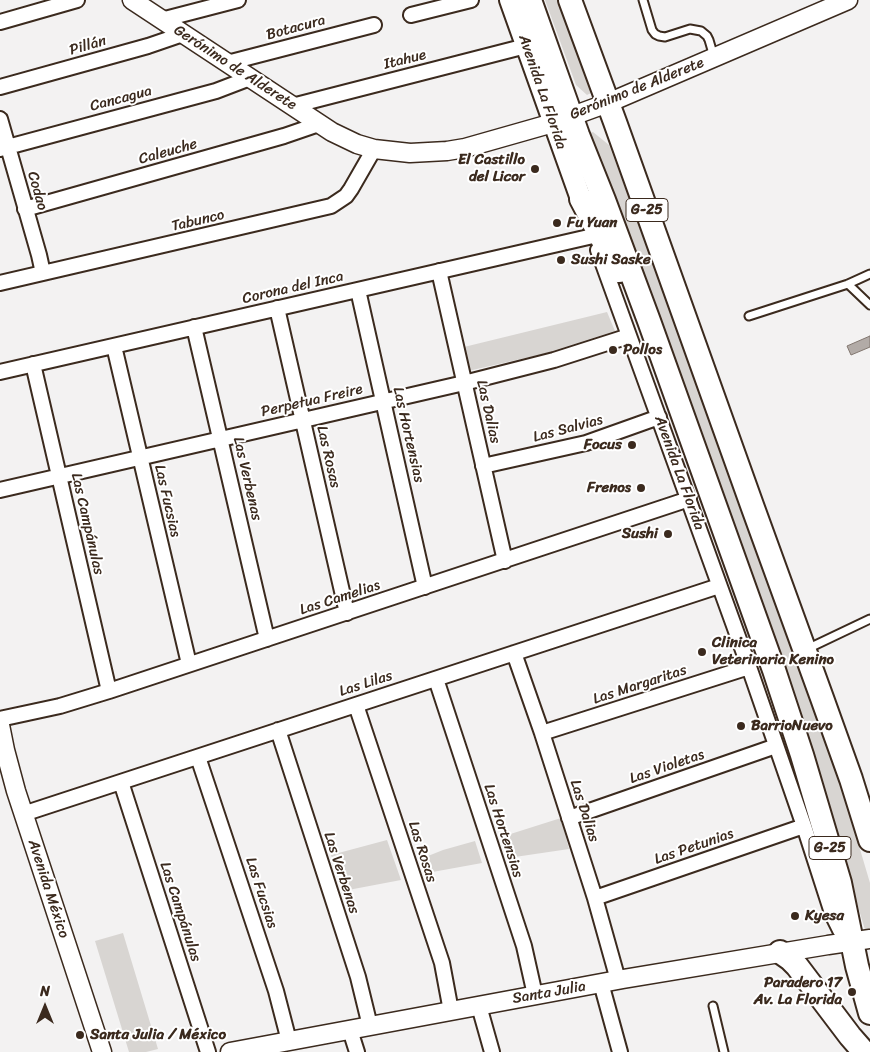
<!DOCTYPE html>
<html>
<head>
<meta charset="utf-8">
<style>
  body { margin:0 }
  #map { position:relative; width:870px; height:1052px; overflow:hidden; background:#f3f2f2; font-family:Sriracha,sans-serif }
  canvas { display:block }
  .north { position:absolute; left:20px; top:982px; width:50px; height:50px; -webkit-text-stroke:4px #fff; paint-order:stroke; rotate:0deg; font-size:14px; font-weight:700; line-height:20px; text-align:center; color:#3b2a1e }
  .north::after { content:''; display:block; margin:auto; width:18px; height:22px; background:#3b2a1e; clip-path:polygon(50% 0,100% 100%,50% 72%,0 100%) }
</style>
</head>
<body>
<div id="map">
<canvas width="870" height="1052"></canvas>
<div class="north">N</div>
</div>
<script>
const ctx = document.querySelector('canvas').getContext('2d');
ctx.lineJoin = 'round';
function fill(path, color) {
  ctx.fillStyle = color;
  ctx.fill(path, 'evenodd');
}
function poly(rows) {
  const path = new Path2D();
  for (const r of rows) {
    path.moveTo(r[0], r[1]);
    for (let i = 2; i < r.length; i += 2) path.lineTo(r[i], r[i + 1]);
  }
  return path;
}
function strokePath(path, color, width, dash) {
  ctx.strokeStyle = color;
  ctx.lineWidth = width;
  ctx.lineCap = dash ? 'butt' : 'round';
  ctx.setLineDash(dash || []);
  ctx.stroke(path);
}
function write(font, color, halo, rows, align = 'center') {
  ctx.font = font + ' Sriracha,sans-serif';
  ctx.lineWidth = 4;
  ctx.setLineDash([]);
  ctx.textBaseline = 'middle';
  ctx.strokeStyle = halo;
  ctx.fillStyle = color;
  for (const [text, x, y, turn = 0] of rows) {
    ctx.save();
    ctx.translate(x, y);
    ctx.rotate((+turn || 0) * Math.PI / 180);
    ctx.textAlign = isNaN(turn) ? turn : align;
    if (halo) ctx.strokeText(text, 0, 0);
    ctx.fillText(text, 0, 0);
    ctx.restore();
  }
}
const green = poly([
  [545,0,564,0,595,91,587,95,576,85],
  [593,132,609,145,701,387,822,721,870,883,870,932,866,933,827,804,589,133],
  [607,312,615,331,543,354,468,371,464,347],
  [561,818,569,849,508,858,501,837],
  [387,840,401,880,343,891,331,855],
  [475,841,482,863,427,873,423,858,443,850],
  [123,933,158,1049,146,1052,129,1052,95,941]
]);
const water = poly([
  [870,336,870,347,851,355,847,346,870,336]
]);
const service = poly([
  [643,0,652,30,655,34,659,36,665,37,690,29,701,31,707,36,709,40,714,57],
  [848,284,870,305],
  [749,316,848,284,870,274],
  [807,649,870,619],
  [713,1006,724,1052]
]);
const minor = poly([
  [411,15,471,0],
  [161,20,238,0],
  [0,22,77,0],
  [227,63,374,25],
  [0,87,148,46,183,34],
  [292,106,526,46],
  [0,119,39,255,43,273],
  [0,149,216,91,250,78],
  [25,209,284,136,319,124],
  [598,250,749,667,804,826,833,916,840,930,848,938],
  [439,271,505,561],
  [0,283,331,206,346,196,351,189,374,149],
  [358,290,425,587],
  [277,308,347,613],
  [194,327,267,639],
  [114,346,189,664],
  [33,364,109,691],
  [0,372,593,236],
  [483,466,586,443,659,417],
  [0,490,464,383,554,360,629,336],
  [514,653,542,733,595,898,618,980],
  [436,679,524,946,535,995],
  [356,705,442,963,451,1011],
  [0,719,60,706,109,691,689,499],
  [278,730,358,977,370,1026],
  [542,733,749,667],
  [198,757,276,991,289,1041],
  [121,782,208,1052],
  [23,814,719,586],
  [569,818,776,746],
  [595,898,804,826],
  [601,983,620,1052],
  [479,1006,492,1052],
  [350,1030,357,1052]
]);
const tertiary = poly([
  [132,0,332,132,357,144,374,149,410,153,447,151,465,148,553,123,608,103,848,0],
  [0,725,5,750,16,791,102,1052],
  [230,1052,623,979,828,945,870,939]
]);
const secondary = poly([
  [510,0,581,199]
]);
const primary = poly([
  [530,0,578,135,604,200,649,321,774,670,802,755,840,883,857,966,870,1013],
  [570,0,615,122,753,508,822,698,851,779,870,840],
  [581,199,619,271],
  [780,952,790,959,797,966,850,1036,864,1052]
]);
const markers = [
  [535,169,5,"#3b2a1e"],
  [557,223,5,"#3b2a1e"],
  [561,260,5,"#3b2a1e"],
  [613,350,5,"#3b2a1e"],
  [632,445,5,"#3b2a1e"],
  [641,488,5,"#3b2a1e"],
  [668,534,5,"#3b2a1e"],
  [702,652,5,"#3b2a1e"],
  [741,726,5,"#3b2a1e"],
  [795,916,5,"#3b2a1e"],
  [852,992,5,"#3b2a1e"],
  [80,1035,5,"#3b2a1e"]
];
const shields = [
  [647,210,42],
  [830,848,42]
];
const shieldNames = [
  ["G-25",647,210],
  ["G-25",830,848]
];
const streetNames = [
  ["Botacura",296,28,-15],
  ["Pillán",88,46,-16],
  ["Itahue",405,60,-14],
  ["Gerónimo de Alderete",235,68,33],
  ["Gerónimo de Alderete",637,89,-22],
  ["Avenida La Florida",542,92,71],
  ["Cancagua",121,99,-15],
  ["Caleuche",168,152,-16],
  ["Codao",37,191,74],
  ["Tabunco",198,221,-13],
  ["Corona del Inca",293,288,-13],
  ["Perpetua Freire",312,401,-13],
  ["Las Dalias",488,412,77],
  ["Las Salvias",568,429,-15],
  ["Las Hortensias",408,435,77],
  ["Las Rosas",328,457,77],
  ["Avenida La Florida",679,473,70],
  ["Las Verbenas",247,479,77],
  ["Las Fucsias",167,501,77],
  ["Las Campánulas",87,524,77],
  ["Las Camelias",340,598,-18],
  ["Las Lilas",366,684,-18],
  ["Las Margaritas",640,685,-18],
  ["Las Violetas",667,767,-19],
  ["Las Dalias",584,811,72],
  ["Las Hortensias",503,831,72],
  ["Las Petunias",694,847,-19],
  ["Las Rosas",422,852,72],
  ["Las Verbenas",341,873,72],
  ["Avenida México",48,889,72],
  ["Las Fucsias",261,893,72],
  ["Las Campánulas",180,912,72],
  ["Santa Julia",549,993,-10]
];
const poiNames = [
  ["El Castillo",525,160,"right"],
  ["del Licor",525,177,"right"],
  ["Fu Yuan",567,223],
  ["Sushi Saske",571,260],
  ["Pollos",623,350],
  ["Focus",622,445,"right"],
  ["Frenos",631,488,"right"],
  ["Sushi",658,534,"right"],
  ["Clinica",712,643],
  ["Veterinaria Kenino",712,660],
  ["BarrioNuevo",751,726],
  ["Kyesa",805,916],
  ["Paradero 17",842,983,"right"],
  ["Av. La Florida",842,1000,"right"],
  ["Santa Julia / México",90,1035]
];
fill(green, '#d8d5d2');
fill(water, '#b2aba7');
strokePath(water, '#827770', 1);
strokePath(service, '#3b2a1e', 11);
strokePath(minor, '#3b2a1e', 18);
strokePath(tertiary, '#3b2a1e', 21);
strokePath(secondary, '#3b2a1e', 24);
strokePath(primary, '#3b2a1e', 26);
strokePath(service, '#fff', 7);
strokePath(minor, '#fff', 14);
strokePath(tertiary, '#fff', 18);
strokePath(secondary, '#fff', 20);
strokePath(primary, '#fff', 22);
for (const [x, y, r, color] of markers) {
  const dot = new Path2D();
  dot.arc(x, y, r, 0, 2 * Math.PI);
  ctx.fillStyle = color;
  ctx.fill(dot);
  strokePath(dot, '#fff', 2);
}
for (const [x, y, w] of shields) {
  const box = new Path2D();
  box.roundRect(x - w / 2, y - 11.5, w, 23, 4);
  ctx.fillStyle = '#fff';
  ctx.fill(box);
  strokePath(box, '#3b2a1e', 1);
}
write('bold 14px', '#3b2a1e', null, shieldNames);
write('15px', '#3b2a1e', '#fff', streetNames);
write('bold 15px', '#3b2a1e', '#fff', poiNames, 'left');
</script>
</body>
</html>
